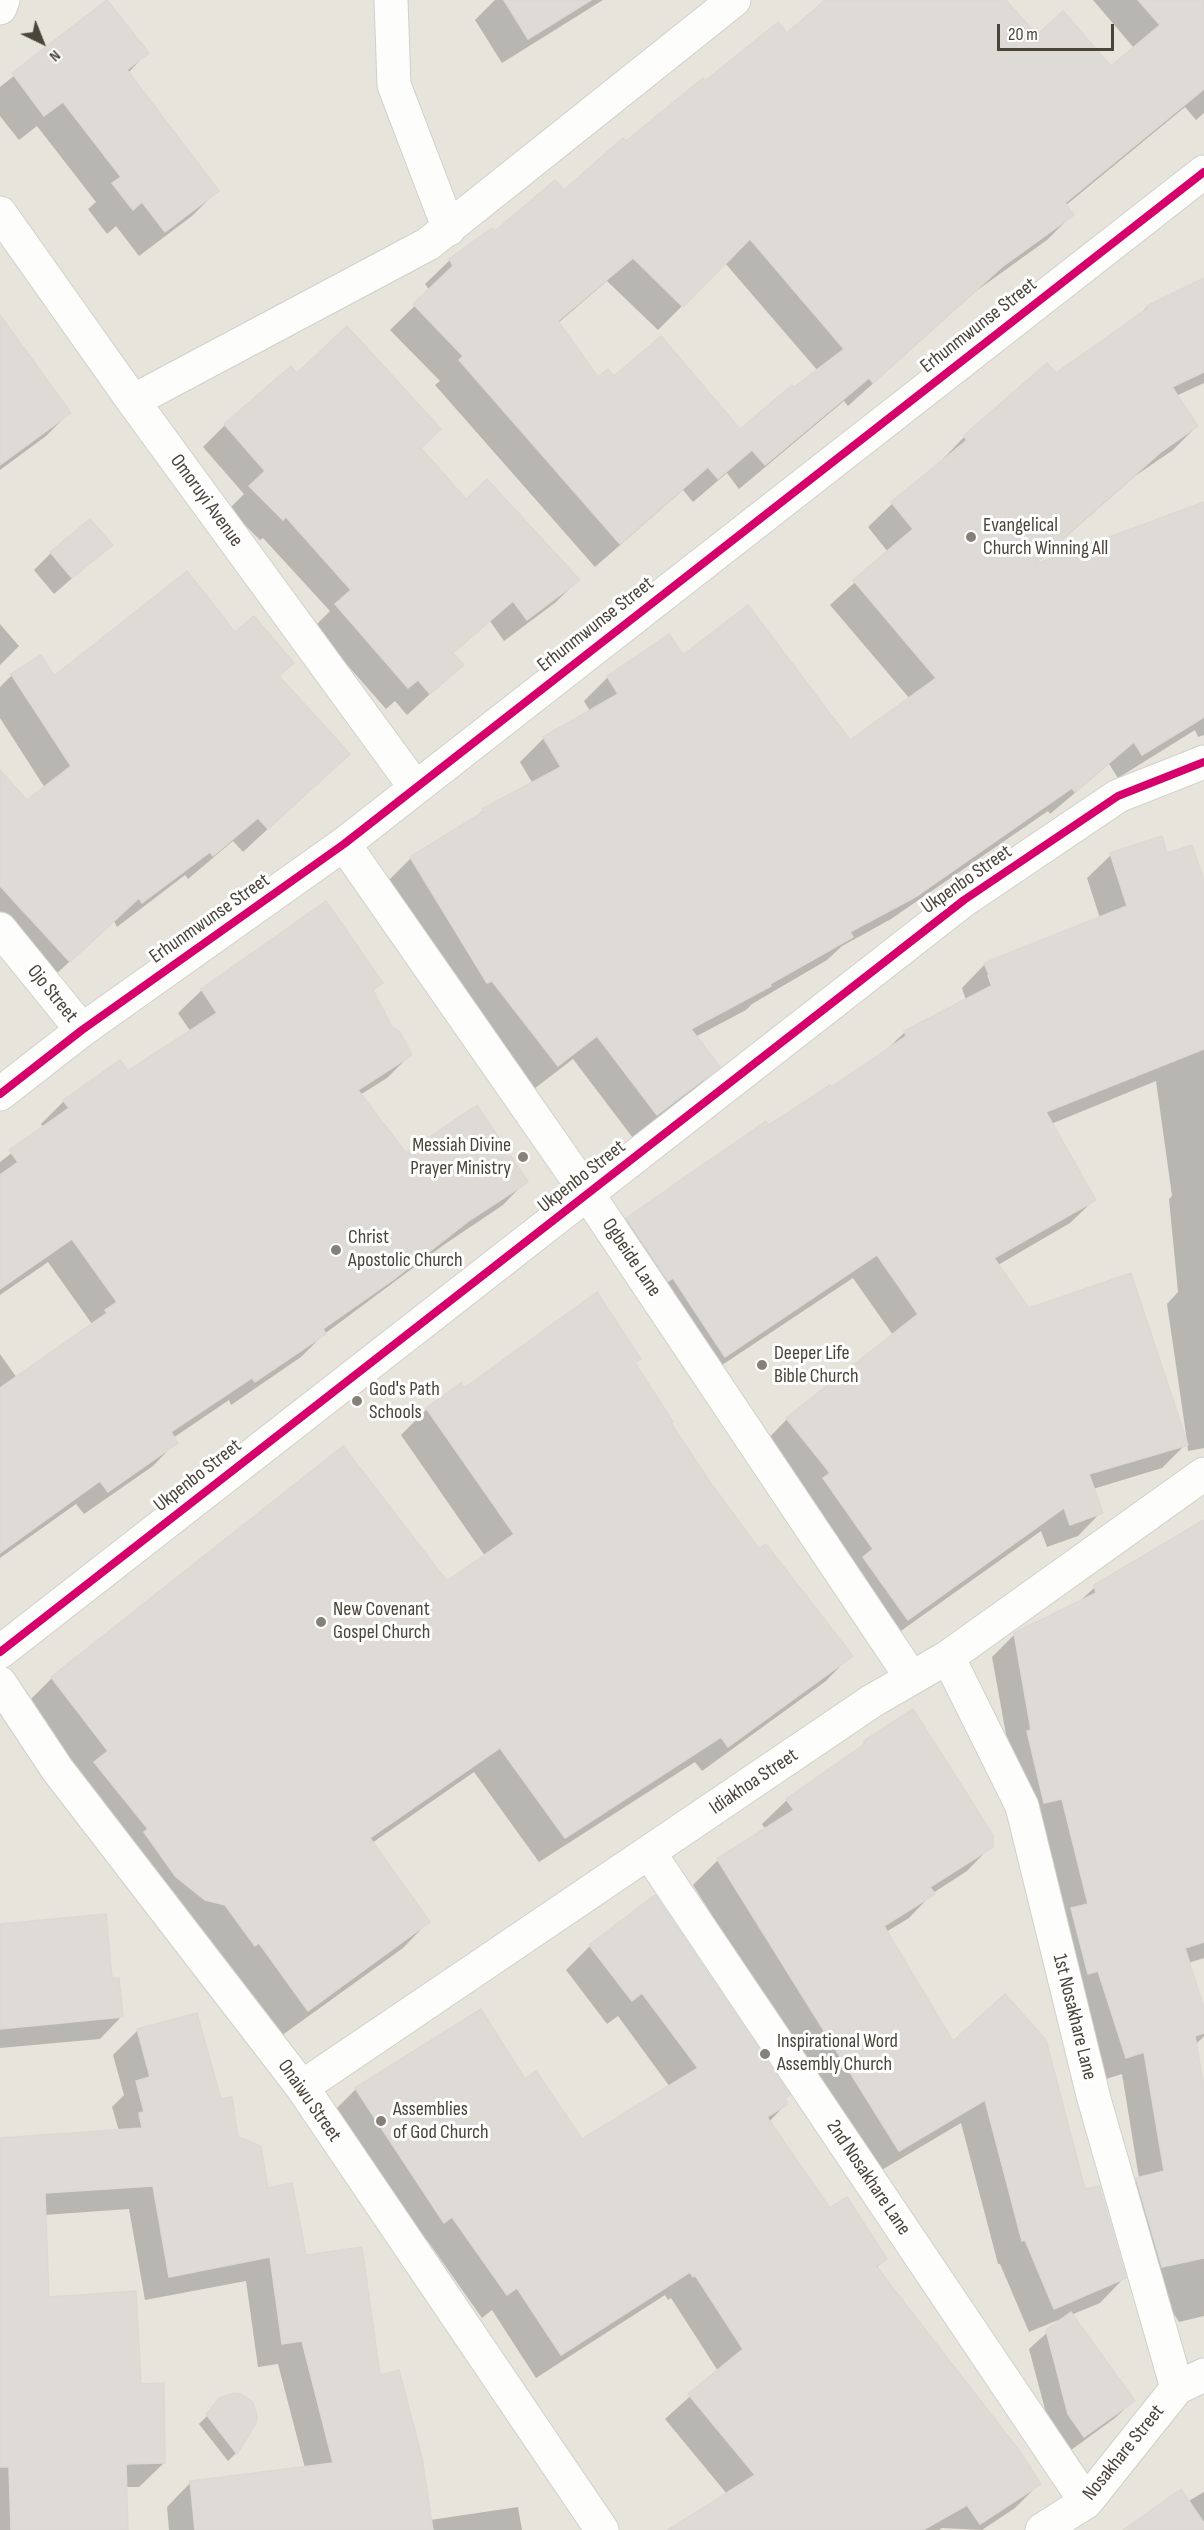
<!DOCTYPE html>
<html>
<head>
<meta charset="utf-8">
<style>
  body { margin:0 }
  #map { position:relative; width:1204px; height:2530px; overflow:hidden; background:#f4f2ee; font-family:"Sofia Sans Condensed",sans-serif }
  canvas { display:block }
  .north { position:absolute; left:12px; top:12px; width:60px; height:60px; -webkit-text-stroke:4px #fff; paint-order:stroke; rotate:137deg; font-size:16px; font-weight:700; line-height:24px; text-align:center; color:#4b4439 }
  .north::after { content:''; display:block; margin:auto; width:21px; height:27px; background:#4b4439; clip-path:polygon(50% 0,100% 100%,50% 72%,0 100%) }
  .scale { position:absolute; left:997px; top:24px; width:117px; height:27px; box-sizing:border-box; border:3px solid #4b4439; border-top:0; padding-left:8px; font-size:18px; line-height:21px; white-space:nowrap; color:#4b4439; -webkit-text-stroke:4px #fff; paint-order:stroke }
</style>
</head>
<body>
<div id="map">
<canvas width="1204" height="2530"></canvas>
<div class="north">N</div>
<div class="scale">20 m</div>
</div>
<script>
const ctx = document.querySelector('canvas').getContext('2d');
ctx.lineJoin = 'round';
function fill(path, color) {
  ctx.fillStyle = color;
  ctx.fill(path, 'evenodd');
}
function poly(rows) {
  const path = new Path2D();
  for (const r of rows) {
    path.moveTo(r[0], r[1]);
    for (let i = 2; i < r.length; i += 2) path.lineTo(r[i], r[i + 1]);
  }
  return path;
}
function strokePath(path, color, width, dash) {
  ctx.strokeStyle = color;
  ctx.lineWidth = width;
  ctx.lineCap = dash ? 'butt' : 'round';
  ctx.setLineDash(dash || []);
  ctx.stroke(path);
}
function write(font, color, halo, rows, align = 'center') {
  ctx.font = font + ' "Sofia Sans Condensed",sans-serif';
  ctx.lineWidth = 6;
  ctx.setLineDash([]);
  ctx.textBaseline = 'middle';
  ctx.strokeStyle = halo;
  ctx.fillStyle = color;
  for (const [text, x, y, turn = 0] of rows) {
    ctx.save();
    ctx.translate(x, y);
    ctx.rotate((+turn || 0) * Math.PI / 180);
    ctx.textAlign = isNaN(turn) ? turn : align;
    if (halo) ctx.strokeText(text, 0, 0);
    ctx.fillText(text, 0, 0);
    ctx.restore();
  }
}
const residential = poly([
  [0,0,1204,0,1204,2530,0,2530]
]);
const shadow = poly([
  [495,0,603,0,502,63,475,20],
  [828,0,1004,0,1037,37,1111,68,1134,48,1093,0,1204,0,1204,113,1196,120,1185,107,1065,206,1072,215,1047,240,976,291,848,406,844,401,739,489,727,473,693,502,683,490,595,567,435,385,440,381,390,330,430,291,425,284,450,260,564,192,705,83,787,36],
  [725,263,818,371,740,431,614,378,598,380,558,323,607,281,658,330],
  [108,1,147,53,128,73,217,191,192,216,139,256,116,226,107,234,88,209,96,202,37,126,19,140,0,116,0,87],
  [1204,280,1204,383,1176,396,1197,426,1173,450,1135,476,1033,566,1204,503,1204,735,1198,737,1195,730,1118,778,1109,764,1050,814,1048,811,891,919,842,946,827,960,752,1004,746,1010,695,1037,718,1067,694,1090,633,1138,573,1059,534,1089,387,882,411,858,472,821,483,810,533,784,520,762,544,738,590,711,584,701,608,677,669,637,682,657,850,742,910,699,830,605,888,552,868,527,892,504,942,463,941,461,964,437,1136,318,1147,307],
  [0,320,69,413,46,436,0,470],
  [297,375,420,448,465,501,578,580,556,602,504,641,490,621,452,654,462,665,407,715,395,701,386,709,314,627,330,611,263,538,260,540,229,509,244,494,203,447,225,425],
  [110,545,54,594,34,570,51,553],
  [0,624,19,646,0,665],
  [235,634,292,663,278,677,348,754,243,852,233,841,188,879,185,875,117,927,114,921,44,985,0,936,0,798,27,802,45,788,0,718,0,687,12,675,54,679],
  [1111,855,1166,855,1204,886,1204,1448,1188,1451,1187,1443,1162,1468,1093,1489,1101,1512,1078,1536,1047,1547,1041,1531,884,1643,764,1443,787,1419,893,1335,853,1278,701,1379,603,1242,627,1219,831,1089,882,1054,905,1032,966,1000,962,988,985,964,1100,918,1087,878],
  [987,975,990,975,997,992,994,993],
  [1156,1081,1172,1196,1169,1199,1178,1292,1167,1304,1187,1441,1029,1310,998,1265,1070,1223,1094,1200,1051,1124],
  [381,983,372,992,391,1028,410,1055,387,1078,360,1095,405,1155,526,1181,503,1205,445,1244,323,1335,301,1357,231,1405,229,1400,173,1438,176,1442,153,1466,84,1514,76,1504,0,1558,0,1354,17,1378,92,1324,48,1262,0,1295,0,1162,44,1128,41,1124,64,1101,128,1073,191,1032,178,1013,202,990],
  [634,1364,669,1423,759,1551,851,1655,826,1681,702,1771,695,1762,539,1862,474,1772,372,1843,428,1922,403,1948,281,2036,232,1968,228,1970,26,1704,52,1678,343,1448,446,1583,485,1556,401,1435,427,1409,461,1386,464,1390],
  [1204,1522,1204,1958,1188,1963,1204,2013,1204,2036,1195,2045,1204,2096,1204,2316,1179,2322,1156,2285,1114,2202,1139,2178,1122,2074,1103,2080,1009,1751,992,1657,1015,1634,1078,1603,1095,1587],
  [865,1742,991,1846,967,1871,933,1893,909,1918,886,1932,953,2043,1084,2191,1124,2278,1100,2303,1071,2315,1133,2401,1115,2418,1067,2453,1051,2432,1029,2349,1063,2318,1029,2332,1000,2264,998,2264,961,2123,875,2174,693,1885,718,1860,766,1830,762,1824,787,1800,855,1753],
  [0,1926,111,1980,121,2017,100,2039,0,2048],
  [590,1946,784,2099,786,2104,769,2122,829,2211,886,2259,876,2268,1039,2484,1015,2508,982,2530,942,2528,939,2530,677,2530,727,2494,665,2419,718,2371,671,2298,668,2300,665,2295,536,2378,492,2310,482,2318,427,2240,419,2246,332,2113,356,2089,480,2011,524,2081,581,2141,670,2087,618,2016,607,2024,566,1970],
  [196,2015,220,2101,237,2139,305,2257,379,2377,430,2520,518,2507,522,2530,169,2530,167,2507,191,2482,305,2468,278,2364,258,2367,246,2281,145,2300,129,2209,44,2215,48,2299,140,2385,164,2463,139,2487,125,2487,126,2530,0,2530,0,2139,119,2131,112,2107,124,2095,113,2055,137,2031],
  [227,2396,254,2422,236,2453,228,2461,199,2424],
  [1204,2492,1204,2530,1128,2530,1187,2502]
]);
const building = poly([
  [107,0,149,53,127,70,219,191,165,232,142,202,133,210,112,183,121,177,63,102,44,116,12,73,107,0],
  [504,0,591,0,528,39,504,0],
  [825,0,1006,0,1037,35,1063,11,1111,66,1160,25,1138,0,1204,0,1204,89,1065,203,1074,215,1002,267,873,383,869,378,765,465,752,450,718,479,708,467,620,544,459,360,463,356,413,304,453,266,449,259,492,228,495,231,555,180,564,190,623,138,626,141,703,78,705,81,778,22,787,33,825,0],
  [750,239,844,349,794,387,792,385,740,429,661,336,614,376,608,369,598,377,558,321,633,258,683,307,750,239],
  [1204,278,1204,372,1172,387,1198,426,1161,452,1033,565,1204,502,1204,717,1142,755,1134,742,1075,792,1072,788,917,896,850,932,853,937,770,984,771,986,691,1029,720,1067,657,1115,597,1036,558,1066,492,981,487,983,410,857,483,812,482,809,561,767,543,737,618,694,607,676,669,634,683,655,748,605,850,740,936,678,853,580,913,529,891,502,967,440,963,436,1047,363,1056,373,1148,308,1147,306,1204,278],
  [0,315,71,413,0,465,0,315],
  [347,326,441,429,421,448,466,499,487,479,580,580,527,620,513,601,453,653,464,665,430,694,418,680,408,688,335,604,351,590,286,517,283,520,249,486,265,471,224,424,291,366,297,373,347,326],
  [90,519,113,545,72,578,50,552,90,519],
  [187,571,235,632,254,616,294,663,279,676,350,754,268,829,258,818,213,856,210,852,142,903,139,898,70,962,0,886,0,770,27,800,71,766,11,674,41,655,54,676,187,571],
  [1162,836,1167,853,1192,845,1204,881,1204,1049,1046,1112,1096,1200,994,1258,1029,1308,1131,1273,1188,1445,1089,1474,1103,1513,1070,1525,1064,1508,908,1620,863,1557,873,1549,823,1478,830,1473,786,1418,918,1314,877,1255,725,1357,673,1278,668,1281,626,1218,766,1121,769,1125,830,1085,831,1087,906,1036,904,1031,993,985,984,963,1127,906,1110,853,1162,836],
  [326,901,383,983,373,990,392,1027,400,1032,412,1055,358,1090,406,1153,477,1105,528,1182,470,1220,393,1280,323,1329,326,1334,255,1382,252,1378,171,1432,178,1443,108,1492,100,1481,0,1553,0,1388,107,1313,105,1310,117,1302,72,1239,0,1289,0,1175,18,1162,9,1150,69,1108,63,1100,120,1060,128,1071,217,1013,201,989,326,901],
  [597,1292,641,1359,635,1363,673,1422,671,1423,710,1482,759,1549,766,1544,853,1656,728,1747,721,1737,565,1838,500,1748,370,1838,430,1922,308,2011,259,1943,255,1946,225,1905,205,1900,176,1877,144,1832,148,1829,94,1762,108,1751,51,1677,343,1446,447,1581,514,1534,426,1408,461,1383,464,1388,597,1292],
  [1204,1520,1204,1942,1185,1948,1204,2008,1204,2033,1195,2036,1204,2087,1204,2258,1162,2267,1136,2178,1164,2171,1144,2052,1126,2058,1098,1971,1088,1974,1071,1908,1088,1904,1062,1799,1044,1803,1027,1731,1031,1730,1014,1633,1096,1593,1094,1585,1204,1520],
  [913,1709,993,1835,993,1847,930,1887,935,1894,884,1926,953,2041,1005,1994,1046,2040,1085,2189,1099,2186,1126,2278,1054,2309,1025,2240,1022,2241,985,2100,899,2151,717,1859,794,1810,786,1799,866,1743,864,1741,913,1709],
  [655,1895,790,2095,785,2098,788,2104,767,2117,830,2208,847,2197,887,2259,876,2266,1018,2449,1041,2484,980,2524,967,2505,923,2530,668,2530,755,2475,688,2394,743,2349,695,2275,693,2277,690,2272,561,2355,517,2288,507,2295,452,2217,444,2223,355,2088,481,2009,525,2079,536,2071,582,2139,698,2068,642,1993,632,2001,589,1945,655,1895],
  [106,1914,112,1978,119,1978,123,2017,0,2029,0,1924,106,1914],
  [197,2013,221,2099,232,2097,238,2137,261,2146,268,2188,292,2183,306,2255,362,2247,380,2375,399,2370,422,2458,433,2530,195,2530,190,2481,333,2463,302,2341,282,2344,270,2257,169,2277,153,2186,45,2193,49,2297,136,2291,141,2384,164,2383,165,2463,126,2464,128,2530,11,2530,9,2467,0,2467,0,2138,142,2128,139,2113,144,2112,136,2081,150,2077,137,2029,197,2013],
  [1071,2312,1135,2401,1084,2437,1068,2414,1046,2330,1071,2312],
  [234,2393,241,2394,253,2402,257,2416,256,2423,237,2454,206,2414,220,2398,234,2393],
  [1181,2489,1204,2523,1204,2530,1123,2530,1181,2489]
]);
const minor = poly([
  [391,0,394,85,449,229],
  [0,8,3,0],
  [0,213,133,401,415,787],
  [133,401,428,244,734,0],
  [344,844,587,1193,911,1677],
  [0,929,82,1030],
  [0,1094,82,1030,344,844,1204,172],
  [0,1652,964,900,1118,796,1204,762],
  [948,1657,1022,1806,1094,2099,1177,2388],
  [0,1683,57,1769,302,2087,602,2530],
  [650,1854,1086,2502],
  [302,2087,872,1701,948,1657,1204,1474],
  [1042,2530,1086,2502,1177,2388,1204,2375]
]);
const cycleway = poly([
  [0,1094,82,1030,344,844,1204,172],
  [0,1652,964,900,1118,796,1204,762]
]);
const markers = [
  [971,537,6,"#868178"],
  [523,1157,6,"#868178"],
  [336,1250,6,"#868178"],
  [762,1365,6,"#868178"],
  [357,1401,6,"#868178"],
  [321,1622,6,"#868178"],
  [765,2054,6,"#868178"],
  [381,2121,6,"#868178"]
];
const streetNames = [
  ["Erhunmwunse Street",979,326,-38],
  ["Omoruyi Avenue",206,501,54],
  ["Erhunmwunse Street",596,625,-38],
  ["Ukpenbo Street",967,880,-35],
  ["Erhunmwunse Street",210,919,-35],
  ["Ojo Street",52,994,51],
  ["Ukpenbo Street",582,1177,-38],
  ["Ogbeide Lane",631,1258,56],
  ["Ukpenbo Street",198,1476,-38],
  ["Idiakhoa Street",754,1782,-34],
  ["1st Nosakhare Lane",1074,2017,76],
  ["Onaiwu Street",309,2101,55],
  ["2nd Nosakhare Lane",868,2178,56],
  ["Nosakhare Street",1124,2453,-51]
];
const poiNames = [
  ["Evangelical",983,526],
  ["Church Winning All",983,549],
  ["Messiah Divine",511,1146,"right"],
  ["Prayer Ministry",511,1169,"right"],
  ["Christ",348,1238],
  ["Apostolic Church",348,1261],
  ["Deeper Life",774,1354],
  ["Bible Church",774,1377],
  ["God's Path",369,1390],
  ["Schools",369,1413],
  ["New Covenant",333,1610],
  ["Gospel Church",333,1633],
  ["Inspirational Word",777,2042],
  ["Assembly Church",777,2065],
  ["Assemblies",393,2110],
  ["of God Church",393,2133]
];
fill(residential, '#e7e4dc');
fill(shadow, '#0003');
fill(building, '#dedbd6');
strokePath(building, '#dcd9d4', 1.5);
strokePath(minor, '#d2d0cb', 35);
strokePath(minor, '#fdfdfc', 33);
strokePath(cycleway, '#d6006c', 8);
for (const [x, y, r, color] of markers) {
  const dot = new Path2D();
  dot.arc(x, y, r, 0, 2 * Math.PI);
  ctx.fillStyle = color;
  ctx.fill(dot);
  strokePath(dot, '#fff', 2);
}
write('20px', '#4b4439', '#fff', streetNames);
write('20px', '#4b4439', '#fff', poiNames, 'left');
</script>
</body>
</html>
